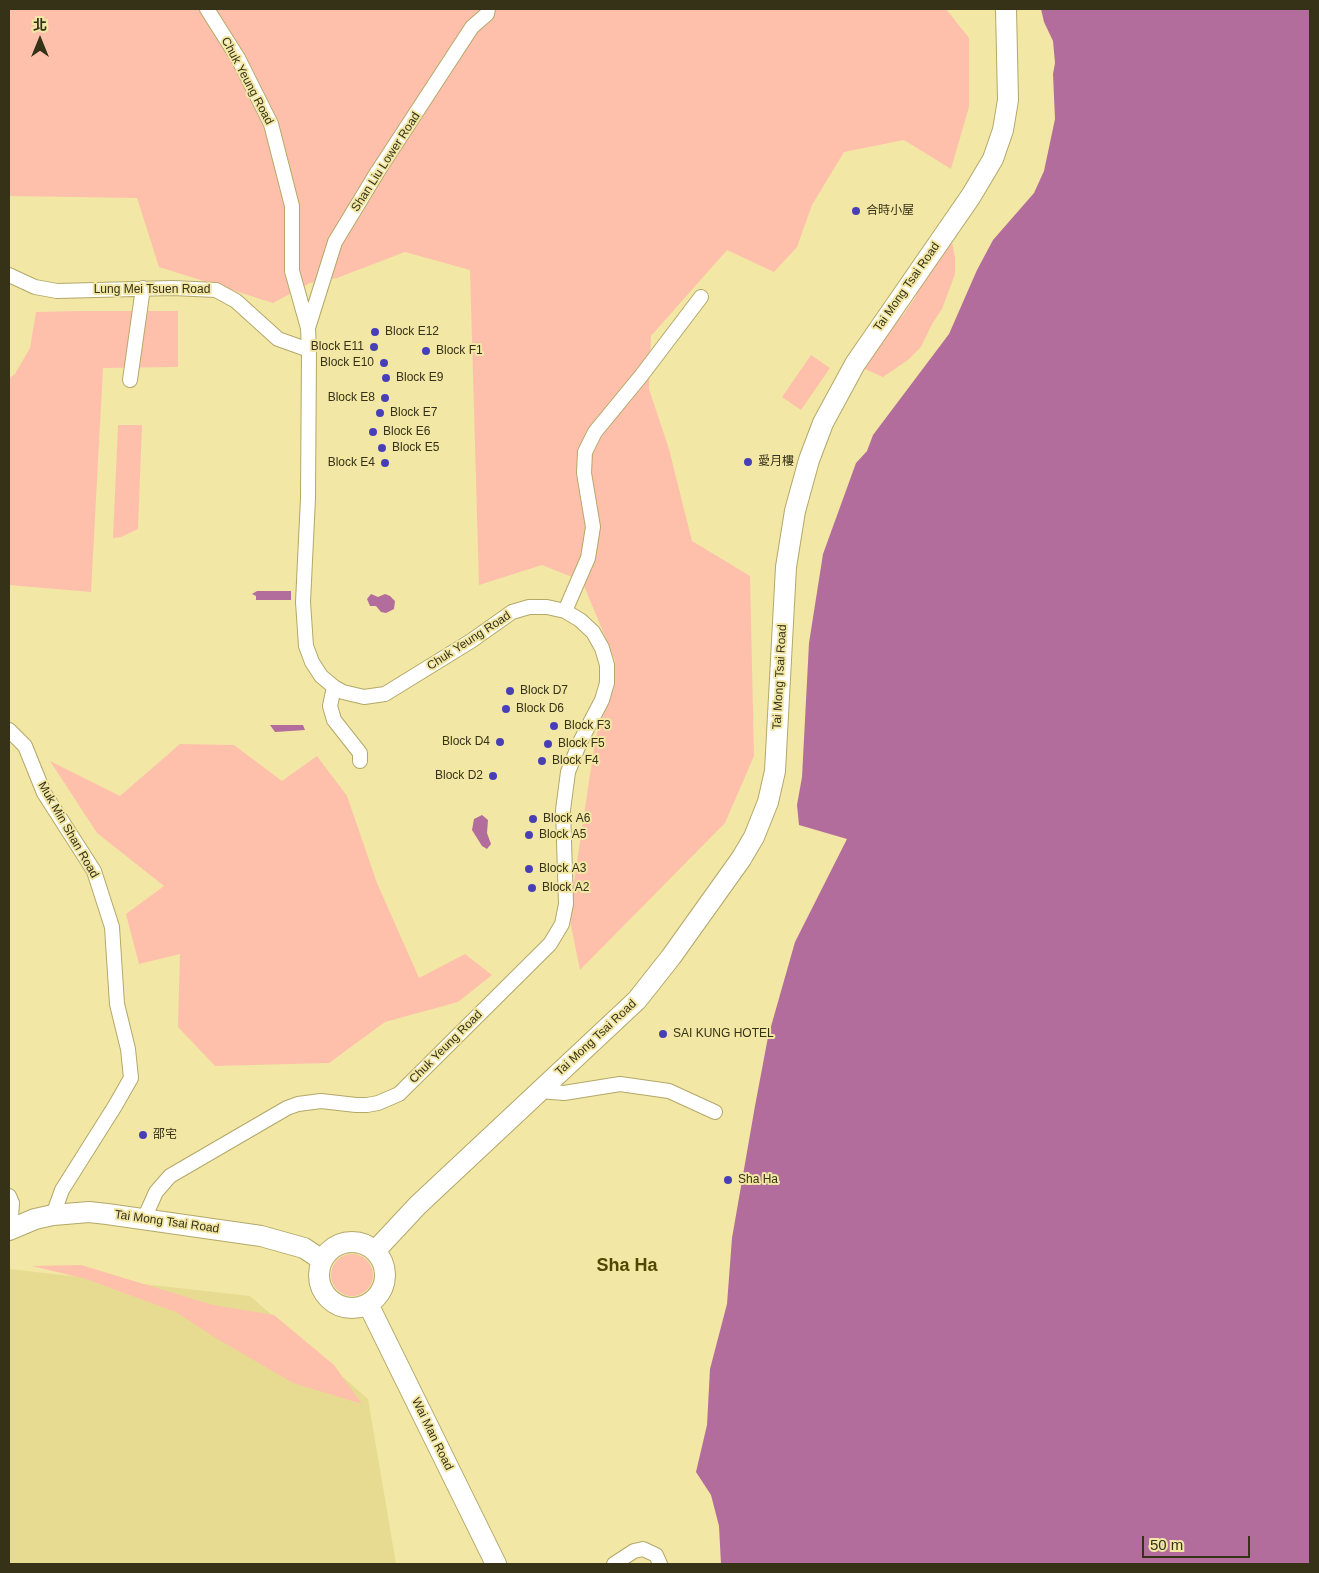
<!DOCTYPE html>
<html>
<head>
<meta charset="utf-8">
<style>
  body { margin:0 }
  #map { position:relative; width:1319px; height:1573px; overflow:hidden; background:#f2e7a5; font-family:Helvetica,"Noto Sans TC",sans-serif }
  canvas { display:block }
  .frame { position:absolute; inset:0; border:10px solid #363217; pointer-events:none }
  .north { position:absolute; left:15px; top:15px; width:50px; height:50px; -webkit-text-stroke:4px #f2e7a5; paint-order:stroke; rotate:0deg; font-size:14px; font-weight:700; line-height:20px; text-align:center; color:#363217 }
  .north::after { content:''; display:block; margin:auto; width:18px; height:22px; background:#363217; clip-path:polygon(50% 0,100% 100%,50% 72%,0 100%) }
  .scale { position:absolute; left:1142px; top:1536px; width:108px; height:22px; box-sizing:border-box; border:2px solid #363217; border-top:0; padding-left:6px; font-size:15px; line-height:18px; white-space:nowrap; color:#363217; -webkit-text-stroke:4px #f2e7a5; paint-order:stroke }
</style>
</head>
<body>
<div id="map">
<canvas width="1319" height="1573"></canvas>
<div class="frame"></div>
<div class="north">北</div>
<div class="scale">50 m</div>
</div>
<script>
const ctx = document.querySelector('canvas').getContext('2d');
ctx.lineJoin = 'round';
function fill(path, color) {
  ctx.fillStyle = color;
  ctx.fill(path, 'evenodd');
}
function poly(rows) {
  const path = new Path2D();
  for (const r of rows) {
    if (r.length === 3) {
      path.moveTo(r[0] + r[2], r[1]);
      path.arc(r[0], r[1], r[2], 0, 2 * Math.PI);
      continue;
    }
    path.moveTo(r[0], r[1]);
    for (let i = 2; i < r.length; i += 2) path.lineTo(r[i], r[i + 1]);
  }
  return path;
}
function strokePath(path, color, width, dash) {
  ctx.strokeStyle = color;
  ctx.lineWidth = width;
  ctx.lineCap = dash ? 'butt' : 'round';
  ctx.setLineDash(dash || []);
  ctx.stroke(path);
}
function write(font, color, halo, rows, align = 'center') {
  ctx.font = font + ' Helvetica,"Noto Sans TC",sans-serif';
  ctx.lineWidth = 4;
  ctx.setLineDash([]);
  ctx.textBaseline = 'middle';
  ctx.strokeStyle = halo;
  ctx.fillStyle = color;
  for (const [text, x, y, turn = 0] of rows) {
    ctx.save();
    ctx.translate(x, y);
    ctx.rotate((+turn || 0) * Math.PI / 180);
    ctx.textAlign = isNaN(turn) ? turn : align;
    if (halo) ctx.strokeText(text, 0, 0);
    ctx.fillText(text, 0, 0);
    ctx.restore();
  }
}
const built = poly([
  [9,1269,250,1296,368,1399,396,1564,9,1564]
]);
const green = poly([
  [9,9,946,9,969,38,969,107,951,169,904,140,844,152,812,205,797,247,774,272,727,250,651,336,649,389,669,449,692,541,750,576,754,756,725,823,580,970,569,916,595,741,615,661,582,581,542,565,479,585,470,270,405,252,337,278,310,283,273,303,159,267,137,198,9,196],
  [948,240,952,242,955,257,955,274,942,309,932,324,921,347,908,360,883,377,860,367,872,346,903,315,915,298,927,270],
  [78,311,178,311,178,367,103,368,91,592,9,585,9,378,15,374,30,348,36,312],
  [811,355,830,368,801,410,782,397],
  [118,425,142,425,138,529,121,537,113,538],
  [180,744,234,745,282,781,317,756,347,796,377,883,419,978,465,954,492,975,458,1002,385,1022,329,1063,215,1066,178,1027,180,954,139,964,126,914,164,886,97,833,50,761,120,796],
  [352,1275,21],
  [81,1265,213,1305,274,1315,334,1365,362,1404,293,1383,214,1337,176,1312,86,1279,32,1266]
]);
const water = poly([
  [1041,9,1310,9,1310,1564,721,1564,719,1526,711,1495,696,1472,707,1425,710,1369,727,1304,732,1238,755,1106,768,1037,795,942,847,839,799,825,797,805,802,777,809,643,823,554,856,463,867,451,873,435,949,334,977,270,993,240,1034,193,1044,171,1055,119,1053,74,1055,63,1053,41,1044,22],
  [257,591,291,591,291,600,256,600,256,596,252,594],
  [371,594,378,597,385,594,390,596,395,601,394,609,386,613,381,612,376,606,370,606,367,599],
  [270,725,303,725,305,730,275,732],
  [482,815,488,820,487,833,491,844,487,849,482,846,472,830,474,819]
]);
const street = poly([
  [9,275,35,287,57,291,173,288,216,290,236,301,278,339,309,350],
  [308,328,335,242,378,171,472,27,487,14,488,9],
  [130,380,143,288],
  [565,611,588,558,593,527,584,473,585,452,595,432,641,376,701,297],
  [334,687,330,706,334,720,360,753,360,761],
  [9,730,25,746,44,793,94,871,112,927,117,1004,128,1049,131,1078,115,1106,62,1190,53,1215],
  [539,1091,564,1093,620,1084,669,1091,715,1112],
  [9,1196,12,1203,11,1217,18,1226],
  [144,1219,156,1192,170,1176,287,1108,298,1104,321,1101,356,1105,367,1105,378,1103,399,1094,550,944,562,924,566,904,563,810,568,772,580,742,602,700,607,683,607,665,602,648,593,632,580,620,565,611,547,607,529,607,512,612,471,641,385,694,364,697,343,692,334,687,321,676,312,662,306,646,303,602,308,498,309,350,308,328,292,271,292,206,271,124,238,58,207,9],
  [614,1564,634,1551,643,1549,656,1555,660,1564]
]);
const secondary = poly([
  [9,1230,35,1219,53,1215,89,1212,107,1214,261,1236,304,1248,322,1260],
  [352,1275,33],
  [375,1251,418,1205,637,1000,671,957,741,859,754,837,768,802,775,771,786,567,795,511,809,460,823,423,855,364,971,196,993,159,1003,130,1008,100,1006,9],
  [368,1304,496,1564]
]);
const markers = [
  [856,211,5,"#483fb6"],
  [375,332,5,"#483fb6"],
  [374,347,5,"#483fb6"],
  [426,351,5,"#483fb6"],
  [384,363,5,"#483fb6"],
  [386,378,5,"#483fb6"],
  [385,398,5,"#483fb6"],
  [380,413,5,"#483fb6"],
  [373,432,5,"#483fb6"],
  [382,448,5,"#483fb6"],
  [748,462,5,"#483fb6"],
  [385,463,5,"#483fb6"],
  [510,691,5,"#483fb6"],
  [506,709,5,"#483fb6"],
  [554,726,5,"#483fb6"],
  [500,742,5,"#483fb6"],
  [548,744,5,"#483fb6"],
  [542,761,5,"#483fb6"],
  [493,776,5,"#483fb6"],
  [533,819,5,"#483fb6"],
  [529,835,5,"#483fb6"],
  [529,869,5,"#483fb6"],
  [532,888,5,"#483fb6"],
  [663,1034,5,"#483fb6"],
  [143,1135,5,"#483fb6"],
  [728,1180,5,"#483fb6"]
];
const streetNames = [
  ["Chuk Yeung Road",247,81,62],
  ["Shan Liu Lower Road",386,162,-57],
  ["Tai Mong Tsai Road",907,287,-55],
  ["Lung Mei Tsuen Road",152,290],
  ["Chuk Yeung Road",469,641,-33],
  ["Tai Mong Tsai Road",780,677,-87],
  ["Muk Min Shan Road",68,830,60],
  ["Tai Mong Tsai Road",596,1038,-43],
  ["Chuk Yeung Road",446,1047,-45],
  ["Tai Mong Tsai Road",167,1222,8],
  ["Wai Man Road",432,1434,64]
];
const poiNames = [
  ["合時小屋",866,211],
  ["Block E12",385,332],
  ["Block E11",364,347,"right"],
  ["Block F1",436,351],
  ["Block E10",374,363,"right"],
  ["Block E9",396,378],
  ["Block E8",375,398,"right"],
  ["Block E7",390,413],
  ["Block E6",383,432],
  ["Block E5",392,448],
  ["愛月樓",758,462],
  ["Block E4",375,463,"right"],
  ["Block D7",520,691],
  ["Block D6",516,709],
  ["Block F3",564,726],
  ["Block D4",490,742,"right"],
  ["Block F5",558,744],
  ["Block F4",552,761],
  ["Block D2",483,776,"right"],
  ["Block A6",543,819],
  ["Block A5",539,835],
  ["Block A3",539,869],
  ["Block A2",542,888],
  ["SAI KUNG HOTEL",673,1034],
  ["邵宅",153,1135],
  ["Sha Ha",738,1180]
];
const districtNames = [
  ["Sha Ha",627,1266]
];
fill(built, '#e7db91');
fill(green, '#fec0ab');
fill(water, '#b26d9c');
strokePath(street, '#b3a869', 16);
strokePath(secondary, '#b3a869', 22);
strokePath(street, '#fff', 14);
strokePath(secondary, '#fff', 20);
for (const [x, y, r, color] of markers) {
  const dot = new Path2D();
  dot.arc(x, y, r, 0, 2 * Math.PI);
  ctx.fillStyle = color;
  ctx.fill(dot);
  strokePath(dot, '#f2e7a5', 2);
}
write('12px', '#363217', '#f2e7a5', streetNames);
write('12px', '#363217', '#f2e7a5', poiNames, 'left');
write('bold 18px', '#524700', '#f2e7a5', districtNames);
</script>
</body>
</html>
